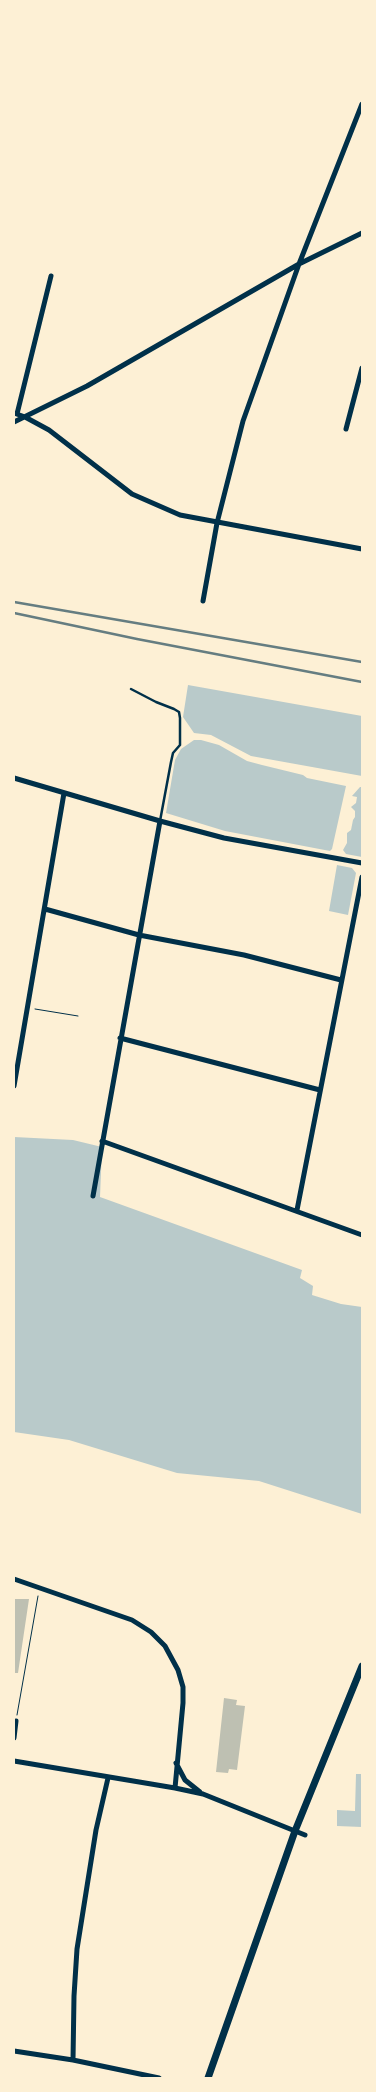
<!DOCTYPE html>
<html>
<head>
<meta charset="utf-8">
<style>
  body { margin:0 }
  #map { position:relative; width:376px; height:2092px; overflow:hidden; background:#fdf0d5; font-family:"Roboto Condensed",sans-serif }
  canvas { display:block }
  .frame { position:absolute; inset:0; border:15px solid #fdf0d5; pointer-events:none }
</style>
</head>
<body>
<div id="map">
<canvas width="376" height="2092"></canvas>
<div class="frame"></div>
</div>
<script>
const ctx = document.querySelector('canvas').getContext('2d');
ctx.lineJoin = 'round';
function fill(path, color) {
  ctx.fillStyle = color;
  ctx.fill(path, 'evenodd');
}
function poly(rows) {
  const path = new Path2D();
  for (const r of rows) {
    path.moveTo(r[0], r[1]);
    for (let i = 2; i < r.length; i += 2) path.lineTo(r[i], r[i + 1]);
  }
  return path;
}
function strokePath(path, color, width, dash) {
  ctx.strokeStyle = color;
  ctx.lineWidth = width;
  ctx.lineCap = dash ? 'butt' : 'round';
  ctx.setLineDash(dash || []);
  ctx.stroke(path);
}
const green = poly([
  [188,685,362,716,362,776,251,756,211,735,194,733,183,717],
  [194,740,201,740,219,745,247,761,262,765,303,775,307,778,346,786,332,849,330,851,225,831,166,813,175,760,181,749],
  [360,787,362,787,362,857,346,854,343,850,347,843,347,833,351,830,353,820,355,817,355,811,351,807,356,803,357,797,352,796],
  [337,865,352,868,356,873,348,915,329,911],
  [14,1137,73,1140,102,1147,100,1197,302,1270,300,1278,313,1286,312,1295,341,1304,362,1307,362,1514,259,1481,177,1473,69,1440,14,1432],
  [356,1774,362,1774,362,1827,337,1826,337,1810,355,1811]
]);
const building = poly([
  [14,1599,29,1599,18,1673,14,1673],
  [224,1698,237,1700,236,1705,245,1706,237,1770,229,1769,228,1773,216,1772]
]);
const path = poly([
  [35,1009,78,1016],
  [17,1715,38,1596]
]);
const service = poly([
  [131,689,156,702,174,709,179,712,180,718,180,745,173,753,171,762,160,821]
]);
const minor = poly([
  [14,413,25,417,49,430,132,494,180,515,362,549],
  [17,414,51,276],
  [14,422,87,386,299,264,362,233],
  [346,429,362,368],
  [203,601,217,523,243,421,299,264,362,104],
  [14,778,160,821,224,838,362,863],
  [45,909,139,935,244,955,341,980],
  [120,1038,320,1090],
  [14,1086,64,793],
  [102,1141,362,1235],
  [93,1196,160,821],
  [297,1210,362,877],
  [14,1579,132,1620,151,1632,165,1646,178,1670,183,1687,183,1703,175,1788],
  [14,1738,16,1721],
  [14,1761,175,1788,203,1794,305,1835],
  [176,1763,185,1780,200,1792],
  [14,2051,73,2060,159,2078],
  [73,2060,74,1996,77,1949,96,1830,108,1778]
]);
const secondary = poly([
  [208,2078,295,1831,362,1666]
]);
const rail = poly([
  [14,602,362,662],
  [14,613,137,639,362,682]
]);
fill(green, '#b9caca');
fill(building, '#bec0b2');
strokePath(path, '#003049', 1);
strokePath(service, '#003049', 2.5);
strokePath(minor, '#003049', 5);
strokePath(secondary, '#003049', 7);
strokePath(rail, '#657d81', 2.5);
</script>
</body>
</html>
